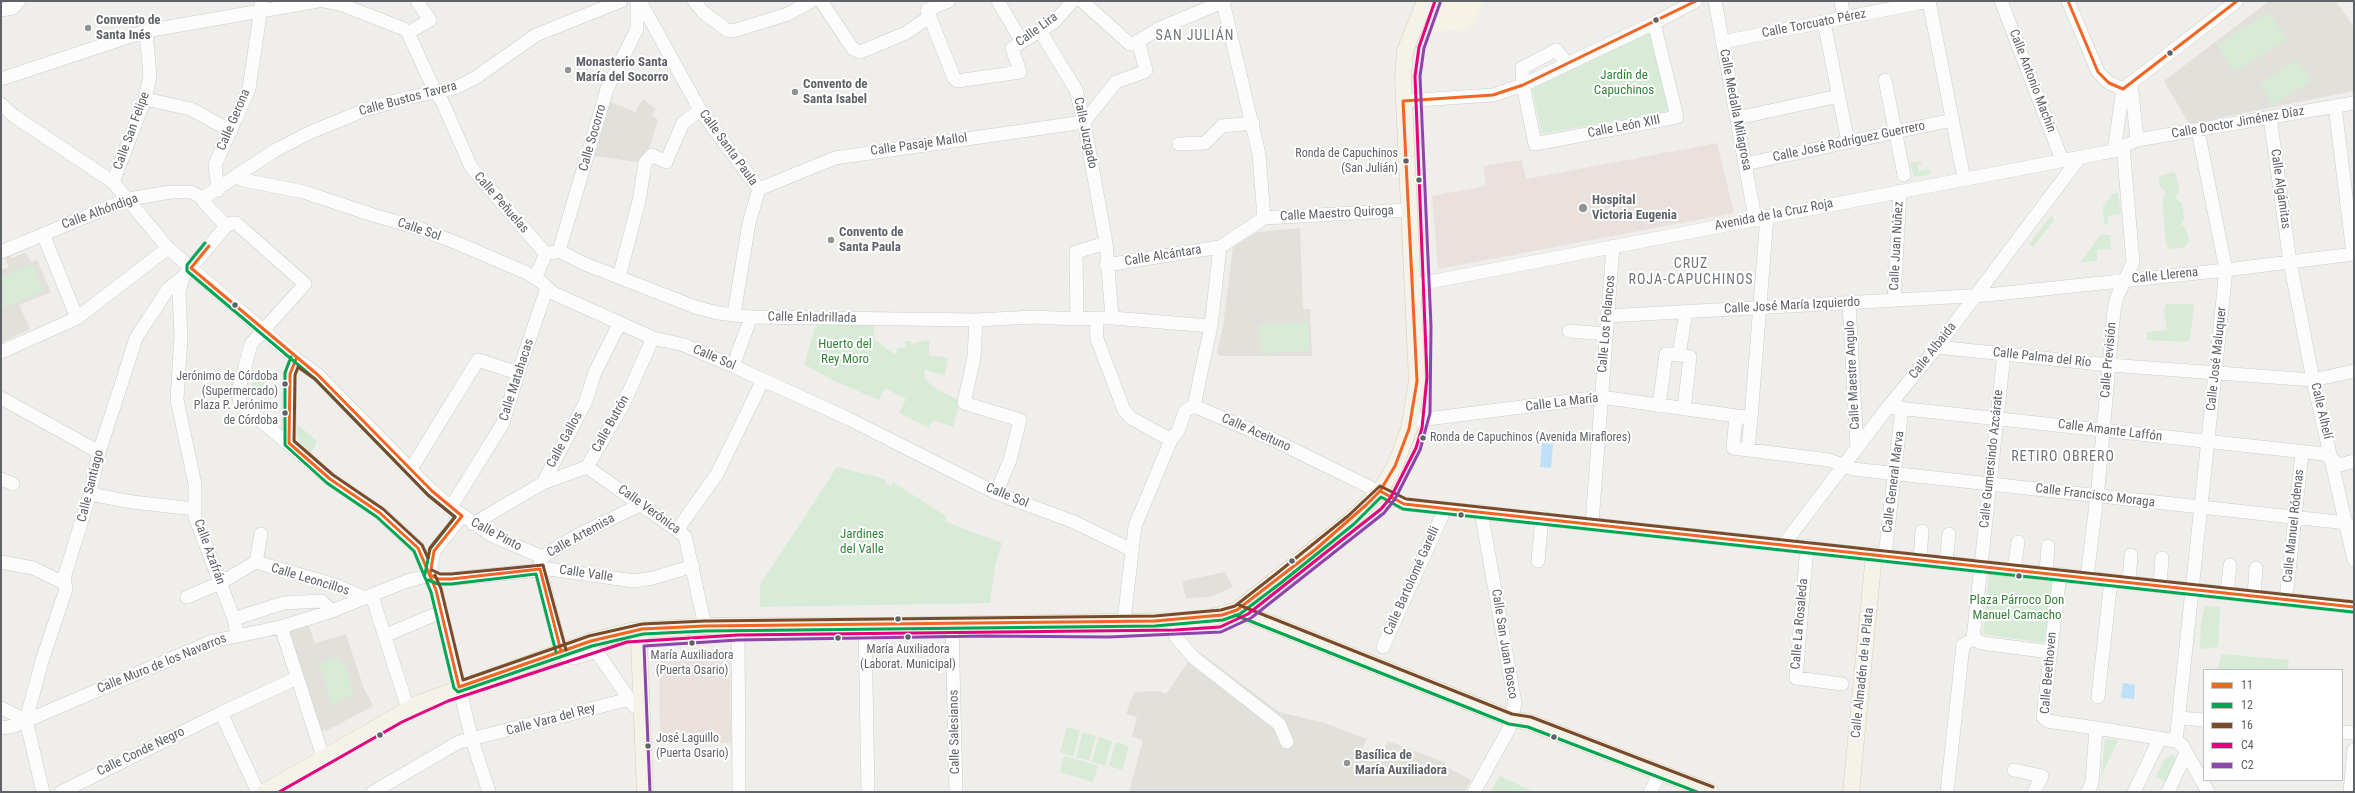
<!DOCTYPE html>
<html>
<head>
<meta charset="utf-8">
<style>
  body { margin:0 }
  #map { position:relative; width:2355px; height:793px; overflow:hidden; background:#efeeea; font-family:"Roboto Condensed",sans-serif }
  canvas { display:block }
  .frame { position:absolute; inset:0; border:2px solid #5f6368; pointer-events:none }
  .legend { position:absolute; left:2203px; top:669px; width:140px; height:112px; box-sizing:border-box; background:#fff; border:1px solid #bfc1c3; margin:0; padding:5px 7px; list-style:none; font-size:12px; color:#5f6368 }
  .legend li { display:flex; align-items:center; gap:8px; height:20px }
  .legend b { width:20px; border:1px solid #bfc1c3 }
</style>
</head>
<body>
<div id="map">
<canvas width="2355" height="793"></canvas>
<div class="frame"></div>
<ul class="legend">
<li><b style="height:5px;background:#f26522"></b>11</li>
<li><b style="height:5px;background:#00a651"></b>12</li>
<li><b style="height:5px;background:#7a4b2a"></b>16</li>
<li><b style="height:5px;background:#e5007d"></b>C4</li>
<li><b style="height:5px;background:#8e44ad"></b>C2</li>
</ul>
</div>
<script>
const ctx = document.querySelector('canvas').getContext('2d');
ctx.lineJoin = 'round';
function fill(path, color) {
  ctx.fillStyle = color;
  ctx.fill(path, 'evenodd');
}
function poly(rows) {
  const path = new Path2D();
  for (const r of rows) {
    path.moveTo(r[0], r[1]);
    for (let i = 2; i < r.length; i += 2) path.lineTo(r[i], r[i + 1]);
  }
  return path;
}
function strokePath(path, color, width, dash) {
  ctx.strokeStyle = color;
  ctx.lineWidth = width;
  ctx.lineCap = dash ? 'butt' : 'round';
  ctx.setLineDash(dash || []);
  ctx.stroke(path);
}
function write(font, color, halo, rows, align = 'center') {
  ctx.font = font + ' "Roboto Condensed",sans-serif';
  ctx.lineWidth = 4;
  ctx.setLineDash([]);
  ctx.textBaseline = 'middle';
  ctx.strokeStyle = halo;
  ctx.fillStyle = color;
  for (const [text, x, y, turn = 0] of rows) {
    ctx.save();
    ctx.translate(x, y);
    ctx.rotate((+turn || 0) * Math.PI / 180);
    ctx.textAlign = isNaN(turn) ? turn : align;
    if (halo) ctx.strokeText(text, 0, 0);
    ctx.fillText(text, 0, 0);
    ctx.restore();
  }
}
const commercial = poly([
  [1444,1,1483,1,1474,24,1458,32,1452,29,1432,33]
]);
const education = poly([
  [2269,1,2336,1,2354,28,2354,91,2189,124,2164,81],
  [643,99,656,109,652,115,658,120,645,163,594,156,611,102,635,112],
  [1300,228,1303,309,1310,309,1312,356,1220,356,1217,353,1223,326,1233,247,1257,232],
  [9,253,12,258,24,253,27,254,31,262,37,260,51,292,19,305,30,329,1,343,1,270,9,267,4,255],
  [1225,572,1233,587,1211,597,1186,598,1182,581],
  [308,624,315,643,346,634,363,686,373,706,326,731,317,728,287,631],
  [1201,653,1279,712,1325,723,1367,739,1362,749,1383,752,1388,741,1446,763,1445,766,1471,780,1464,792,1129,792,1143,740,1132,737,1137,717,1126,714,1134,692,1159,691,1166,694,1188,662]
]);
const medical = poly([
  [1717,143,1734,213,1438,269,1432,196,1486,186,1483,166,1522,160,1526,179],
  [683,656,730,657,731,743,660,744,659,658]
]);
const green = poly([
  [2269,12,2286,40,2234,72,2217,45],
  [1651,31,1668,111,1542,134,1532,89],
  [2298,60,2311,81,2273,105,2260,83],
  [1921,161,1922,164,1917,165,1919,171,1930,169,1931,174,1914,177,1910,163],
  [2174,172,2176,175,2179,191,2175,198,2182,203,2184,219,2181,224,2186,228,2189,241,2185,247,2171,249,2166,245,2162,198,2165,196,2165,190,2160,187,2159,179,2161,175],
  [2114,193,2118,193,2121,214,2108,216,2108,224,2104,225,2103,206],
  [2051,216,2055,219,2033,247,2029,244],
  [2101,235,2110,235,2111,249,2097,250,2097,261,2080,262],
  [32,264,44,291,1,309,1,278],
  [2166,304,2194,304,2190,340,2187,342,2147,340,2147,332,2167,330,2164,310],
  [817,322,875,325,873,338,895,355,898,348,905,348,905,341,911,341,912,343,929,340,929,355,948,358,945,375,925,370,924,377,933,387,960,401,953,427,933,420,929,428,899,413,906,399,885,388,879,400,832,380,804,364],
  [1308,322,1309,351,1261,353,1259,324],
  [255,375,266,378,261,396,250,393],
  [298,425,316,440,316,444,311,453,307,451,300,443,297,432],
  [837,467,885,479,885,483,891,486,893,482,947,517,945,521,951,524,1002,543,995,566,990,603,760,607,760,585],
  [1989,574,2052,581,2044,643,1983,634],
  [2205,606,2220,607,2218,647,2200,649,2201,623],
  [2222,654,2289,660,2288,670,2217,670],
  [338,657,341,665,345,664,354,693,332,705,319,663],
  [1067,727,1080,731,1073,756,1060,752],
  [1083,732,1096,736,1089,761,1076,757],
  [1099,737,1112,741,1105,766,1092,762],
  [2105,739,2118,740,2101,777],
  [1116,742,1129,746,1122,770,1109,766],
  [2173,755,2177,760,2166,782,2156,777,2165,758],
  [1064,756,1098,766,1093,782,1060,772],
  [1500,776,1534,792,1490,792]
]);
const water = poly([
  [1542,443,1553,444,1551,468,1540,467],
  [2123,683,2135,685,2134,699,2121,698]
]);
const minor = poly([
  [324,1,340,4,404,29,408,33,433,87,442,101,471,167,546,254,559,251],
  [640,1,700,110,759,189,749,223,734,314],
  [694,1,703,12,727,30,733,31,788,14,811,1],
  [821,1,853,49,860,52,906,33,929,17],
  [949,1,927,10,954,78,957,81,1020,72,1012,48,1054,22,1073,1],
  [998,1,1022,42],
  [1082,1,1130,44,1134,44,1158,29,1225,1],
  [1715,1,1755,218],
  [1841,1,1844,18],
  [1929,1,1964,179],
  [2001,1,2062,160],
  [2068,1,2098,72,2109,83,2123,89],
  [1223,2,1259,154,1264,218],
  [1,10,13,8,19,1],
  [1824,22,1848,142],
  [1040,31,1076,90,1084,122,1106,243],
  [408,33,430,20,417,1],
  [1722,42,1929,1],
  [1568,64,1556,50,1522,68,1523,85,1535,144,1677,117,1654,23],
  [1,79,146,31,318,1],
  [1885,80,1904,175],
  [2131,83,2137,140],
  [2123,89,2237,1],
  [145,99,191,109,231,131],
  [1403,101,1493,95,1523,85,1654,23,1696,1],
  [1,104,14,116,113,182,168,248,296,359,318,375,432,491,451,507,491,535,542,557],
  [2335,106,2353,254],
  [2270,117,2290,262,2313,380,2354,560],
  [1737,118,1839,96],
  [1179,144,1205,143,1222,126,1253,123],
  [2114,151,2123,89],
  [1745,164,1952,120],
  [238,176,243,180,304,192,373,215,418,228,457,243,525,272,540,281,553,293,653,338,684,345,733,366,849,419,996,493,1074,522,1132,550],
  [113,182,145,99,150,76,146,31],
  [759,189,835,158,1084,122,1116,82,1144,72,1146,70,1138,41],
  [218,190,215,165,249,89,262,1],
  [203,198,274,151,311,132,365,110,402,99,455,88,475,78,536,35,621,1],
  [203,198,203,201,226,226],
  [43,234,77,318],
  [559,251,585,264,695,307,718,313,751,317,976,320,1034,317,1077,319,1096,318,1112,318,1106,243,1076,252,1077,319],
  [559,251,607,89,637,29,637,1],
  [1,252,128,199,171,192,191,192,203,198],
  [1106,265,1220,247],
  [183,277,179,293,181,336,177,400,195,484,195,517,234,619,237,635],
  [619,277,639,201,645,163,652,155,666,162,683,123,700,110],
  [535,278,546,254],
  [1424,283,2102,153,2114,151,2137,140,2354,103],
  [1894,300,1900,191],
  [1849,303,1857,448],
  [1607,316,1987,295,2226,270,2354,254],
  [1096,318,1097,339,1124,410,1131,418,1171,440,1135,526,1124,620],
  [1112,318,1211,326],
  [976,320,974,357,964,403,1020,420,1010,460,996,493],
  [1569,331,1606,334],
  [1937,347,2109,365,2313,380,2354,371],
  [1,352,77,318,168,248],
  [1679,355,1686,312],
  [733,366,751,317],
  [1,398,99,452],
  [1194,406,1274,440,1404,504,2354,607],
  [1659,406,1666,354,1679,355,1690,357,1684,409],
  [1888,407,2325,454,2340,465,2354,461],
  [1736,416,1733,448,1829,460,1853,469,2347,523],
  [1751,418,1767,216],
  [1411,421,1601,397,1751,418,1748,450],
  [1171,440,1178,431,1185,411,1194,406,1211,326,1220,247,1264,218,1409,210],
  [289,443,290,374,296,359],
  [587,467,685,536,705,626],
  [411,469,478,360,518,373],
  [1,479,13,484],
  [543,483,587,467,623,405,653,338],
  [90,494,132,502,195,509],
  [451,507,503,423,518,373,547,288],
  [1592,523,1613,246],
  [473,524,543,483,586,401,595,372,620,323],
  [678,529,717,474,763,380],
  [1784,544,1888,407,1937,347,2080,157],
  [1807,546,1796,678,1842,684],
  [1885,555,1902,408],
  [542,557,576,536,642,504],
  [1920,559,1922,531],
  [541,561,540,569,561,651,566,656,574,658,593,652,599,655,634,706],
  [1538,561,1542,517],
  [1,562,33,568,64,583],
  [256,562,335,585,365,598],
  [1946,562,1949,534],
  [2014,569,2018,542],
  [2046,573,2048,546],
  [430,574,434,551,462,516],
  [2060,574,2043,717,2047,721,2096,728],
  [430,575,439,579,451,579,549,569,634,581,653,578,693,566],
  [2087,577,2098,488,2114,310,2117,297,2133,262,2123,146],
  [2129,582,2131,555],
  [2160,585,2162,558],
  [2227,593,2230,565],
  [372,596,408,709],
  [2254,596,2256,568],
  [187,597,220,583,256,562,261,534],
  [2286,599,2302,453],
  [234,619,283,603,321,601,332,611],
  [1174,621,1176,637,1194,658,1279,724,1287,742],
  [952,624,956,792],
  [865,626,868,792],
  [281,627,323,757],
  [738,627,739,792],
  [386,635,441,612],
  [1973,639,1982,643,2050,652],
  [1383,647,1442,516],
  [2098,697,2111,580],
  [1,708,26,720],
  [221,713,258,792],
  [2179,718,2204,720],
  [1,728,14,726,213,641,281,627,332,611,407,581,430,575],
  [2342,732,2354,733],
  [2176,741,2226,270,2198,131],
  [2014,770,2042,776,2034,792],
  [43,792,26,720,42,661,66,589,64,578,90,494,99,452,121,385,136,338,168,289,183,277,226,226,232,223,236,223,305,284,251,344,238,392,240,403,330,479,380,513,418,548,436,590,472,740,489,792],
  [61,792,221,713,297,678],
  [373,792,459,742,630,699],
  [1474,792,1509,729,1515,703,1481,511],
  [1650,792,1661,772],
  [1947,792,1963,645,1973,639,2004,354],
  [2088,792,2092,783,2096,728,2176,741,2182,745,2208,792],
  [2134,792,2160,738],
  [2168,792,2186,753],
  [2350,792,2354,750]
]);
const major = poly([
  [1237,610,1511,719,1529,722,1711,792],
  [642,629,639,641,645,792],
  [264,792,419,703,591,641,630,631,705,626,865,626,1174,621,1209,618,1237,610,1351,520,1380,491,1395,466,1409,429,1417,381,1403,78,1405,51,1425,1],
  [1851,792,1874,554]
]);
const bus1 = poly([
  [2068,1,2098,72,2109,83,2123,89,2237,1],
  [209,246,191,268,318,375,432,491,462,516,434,551,430,575],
  [296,359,290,374,289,443,330,479,380,513,418,548,436,590,459,687,591,641,642,629,705,626,1155,621,1222,615,1237,610,1316,549,1366,505,1380,491,1395,466,1409,429,1417,381,1403,101,1493,95,1523,85,1696,1],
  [1380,491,1404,504,2354,607],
  [430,575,439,579,451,579,540,569,561,651]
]);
const bus2 = poly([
  [205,243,187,265,187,271,315,379,428,495,455,517,430,549,425,574],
  [291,357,285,373,285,445,327,483,377,517,414,551,431,592,454,688,458,692,592,646,643,634,705,631,1155,626,1223,620,1240,614,1282,582,1354,524,1381,497,1403,509,2353,612],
  [428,580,438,584,451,584,536,574,556,652],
  [1235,615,1509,724,1528,727,1697,792]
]);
const bus3 = poly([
  [298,367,315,379,428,495,455,517,430,548,428,558,422,545,383,509,333,475,294,441,295,375,298,367],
  [432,570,440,574,451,574,543,565,566,650],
  [435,575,441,589,463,680,589,636,642,624,705,621,1155,616,1221,610,1235,606,1276,574,1348,516,1380,486,1406,499,2354,602],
  [1239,605,1512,714,1531,717,1713,787]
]);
const bus4 = poly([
  [279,792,402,722,448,701,627,642,738,635,1175,630,1220,627,1248,614,1381,509,1391,497,1416,448,1422,428,1427,377,1415,76,1419,47,1435,1]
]);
const bus5 = poly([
  [650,792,644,646,738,640,984,636,1109,637,1221,632,1251,618,1384,513,1395,499,1420,450,1430,413,1431,326,1420,76,1424,48,1440,3]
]);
const markers = [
  [1656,20,3.5,"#5f6368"],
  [88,28,4,"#919496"],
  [2170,53,3.5,"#5f6368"],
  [568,70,4,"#919496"],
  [795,92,4,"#919496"],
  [1406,161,3.5,"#5f6368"],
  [1419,180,3.5,"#5f6368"],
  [1583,208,5,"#919496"],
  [831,240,4,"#919496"],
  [235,305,3.5,"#5f6368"],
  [285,384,3.5,"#5f6368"],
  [285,413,3.5,"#5f6368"],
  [1423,438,3.5,"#5f6368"],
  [1461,515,3.5,"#5f6368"],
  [1292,561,3.5,"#5f6368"],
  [2019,576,3.5,"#5f6368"],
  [898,619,3.5,"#5f6368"],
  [908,637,3.5,"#5f6368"],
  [838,638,3.5,"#5f6368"],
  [692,643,3.5,"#5f6368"],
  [380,735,3.5,"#5f6368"],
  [1554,737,3.5,"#5f6368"],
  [648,746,3.5,"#5f6368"],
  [1347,763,4,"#919496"]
];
const busNames = [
  ["Ronda de Capuchinos",1398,154],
  ["(San Julián)",1398,169],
  ["Jerónimo de Córdoba",278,377],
  ["(Supermercado)",278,392],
  ["Plaza P. Jerónimo",278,406],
  ["de Córdoba",278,421],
  ["Ronda de Capuchinos (Avenida Miraflores)",1430,438,"left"],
  ["María Auxiliadora",908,650,"center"],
  ["(Laborat. Municipal)",908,665,"center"],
  ["María Auxiliadora",692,656,"center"],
  ["(Puerta Osario)",692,671,"center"],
  ["José Laguillo",656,739,"left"],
  ["(Puerta Osario)",656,754,"left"]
];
const poiNames = [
  ["Convento de",96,21],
  ["Santa Inés",96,36],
  ["Monasterio Santa",576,63],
  ["María del Socorro",576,78],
  ["Convento de",803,85],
  ["Santa Isabel",803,100],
  ["Hospital",1592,201],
  ["Victoria Eugenia",1592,216],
  ["Convento de",839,233],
  ["Santa Paula",839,248],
  ["Basílica de",1355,756],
  ["María Auxiliadora",1355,771]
];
const streetNames = [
  ["Calle Torcuato Pérez",1814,24,-11],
  ["Calle Lira",1037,30,-36],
  ["Calle Antonio Machin",2032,81,69],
  ["Calle Bustos Tavera",408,99,-15],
  ["Calle Medalla Milagrosa",1735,110,79],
  ["Calle Gerona",234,120,-67],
  ["Calle Doctor Jiménez Díaz",2238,123,-10],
  ["Calle León XIII",1624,127,-11],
  ["Calle San Felipe",132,131,-70],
  ["Calle Juzgado",1085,133,78],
  ["Calle Socorro",593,138,-74],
  ["Calle José Rodríguez Guerrero",1849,142,-12],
  ["Calle Pasaje Mallol",919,145,-8],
  ["Calle Santa Paula",728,148,54],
  ["Calle Algámitas",2280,189,82],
  ["Calle Peñuelas",501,203,49],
  ["Calle Alhóndiga",100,212,-20],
  ["Calle Maestro Quiroga",1337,214,-3],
  ["Avenida de la Cruz Roja",1774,215,-11],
  ["Calle Sol",419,230,19],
  ["Calle Juan Núñez",1897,246,-87],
  ["Calle Alcántara",1163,256,-9],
  ["Calle Llerena",2165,276,-6],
  ["Calle José María Izquierdo",1792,306,-3],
  ["Calle Enladrillada",812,318,1],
  ["Calle Los Polancos",1607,324,-85],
  ["Calle Albaida",1933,351,-52],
  ["Calle Sol",714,358,23],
  ["Calle Palma del Río",2042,358,6],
  ["Calle José Maluquer",2217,359,-84],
  ["Calle Previsión",2109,360,-85],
  ["Calle Maestre Angulo",1853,375,-93],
  ["Calle Matahacas",517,380,-72],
  ["Calle La María",1562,403,-7],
  ["Calle Alhelí",2321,411,77],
  ["Calle Butrón",611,424,-61],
  ["Calle Amante Laffón",2110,431,7],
  ["Calle Aceituno",1256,433,24],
  ["Calle Gallos",565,440,-62],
  ["Calle Gumersindo Azcárate",1992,459,-84],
  ["Calle General Marva",1894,482,-83],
  ["Calle Santiago",91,486,-76],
  ["Calle Sol",1007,496,22],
  ["Calle Francisco Moraga",2095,496,7],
  ["Calle Verónica",649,510,36],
  ["Calle Manuel Ródenas",2294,526,-84],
  ["Calle Pinto",496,535,28],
  ["Calle Artemisa",581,536,-29],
  ["Calle Azafrán",209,552,70],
  ["Calle Valle",586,574,8],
  ["Calle Leoncillos",310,580,17],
  ["Calle Bartolomé Garelli",1412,581,-66],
  ["Calle La Rosaleda",1800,624,-85],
  ["Calle San Juan Bosco",1504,644,81],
  ["Calle Muro de los Navarros",162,664,-22],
  ["Calle Almadén de la Plata",1863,673,-84],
  ["Calle Beethoven",2049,673,-85],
  ["Calle Vara del Rey",551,720,-15],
  ["Calle Salesianos",955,732,-91],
  ["Calle Conde Negro",141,752,-26]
];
const parkNames = [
  ["Jardín de",1624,76],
  ["Capuchinos",1624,91],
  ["Huerto del",845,345],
  ["Rey Moro",845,360],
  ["Jardines",862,535],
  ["del Valle",862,550],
  ["Plaza Párroco Don",2017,601],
  ["Manuel Camacho",2017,616]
];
const neighbourhoodNames = [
  ["SAN JULIÁN",1195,36],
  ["CRUZ",1691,264],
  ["ROJA-CAPUCHINOS",1691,280],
  ["RETIRO OBRERO",2063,457]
];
fill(commercial, '#f7f3e4');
fill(education, '#e2e0da');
fill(medical, '#eae0de');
fill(green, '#d8ebd6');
fill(water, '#bfe0f9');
strokePath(minor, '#cbcccc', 14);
strokePath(major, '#d7ceb8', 17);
strokePath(minor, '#fdfcfc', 13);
strokePath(major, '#f4f2e9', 16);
strokePath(bus1, '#f26522', 3);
strokePath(bus2, '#00a651', 3);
strokePath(bus3, '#7a4b2a', 3);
strokePath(bus4, '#e5007d', 3);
strokePath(bus5, '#8e44ad', 3);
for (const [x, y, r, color] of markers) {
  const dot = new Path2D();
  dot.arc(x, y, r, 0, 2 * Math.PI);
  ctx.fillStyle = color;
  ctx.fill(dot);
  strokePath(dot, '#fff', 1.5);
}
write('12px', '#5f6368', '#fff', busNames, 'right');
write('bold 13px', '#5f6368', '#fff', poiNames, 'left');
write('13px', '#5f6368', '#fff', streetNames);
write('13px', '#348238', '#fff', parkNames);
ctx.letterSpacing = '1px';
write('14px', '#70757a', '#fff', neighbourhoodNames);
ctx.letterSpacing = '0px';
</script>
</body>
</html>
